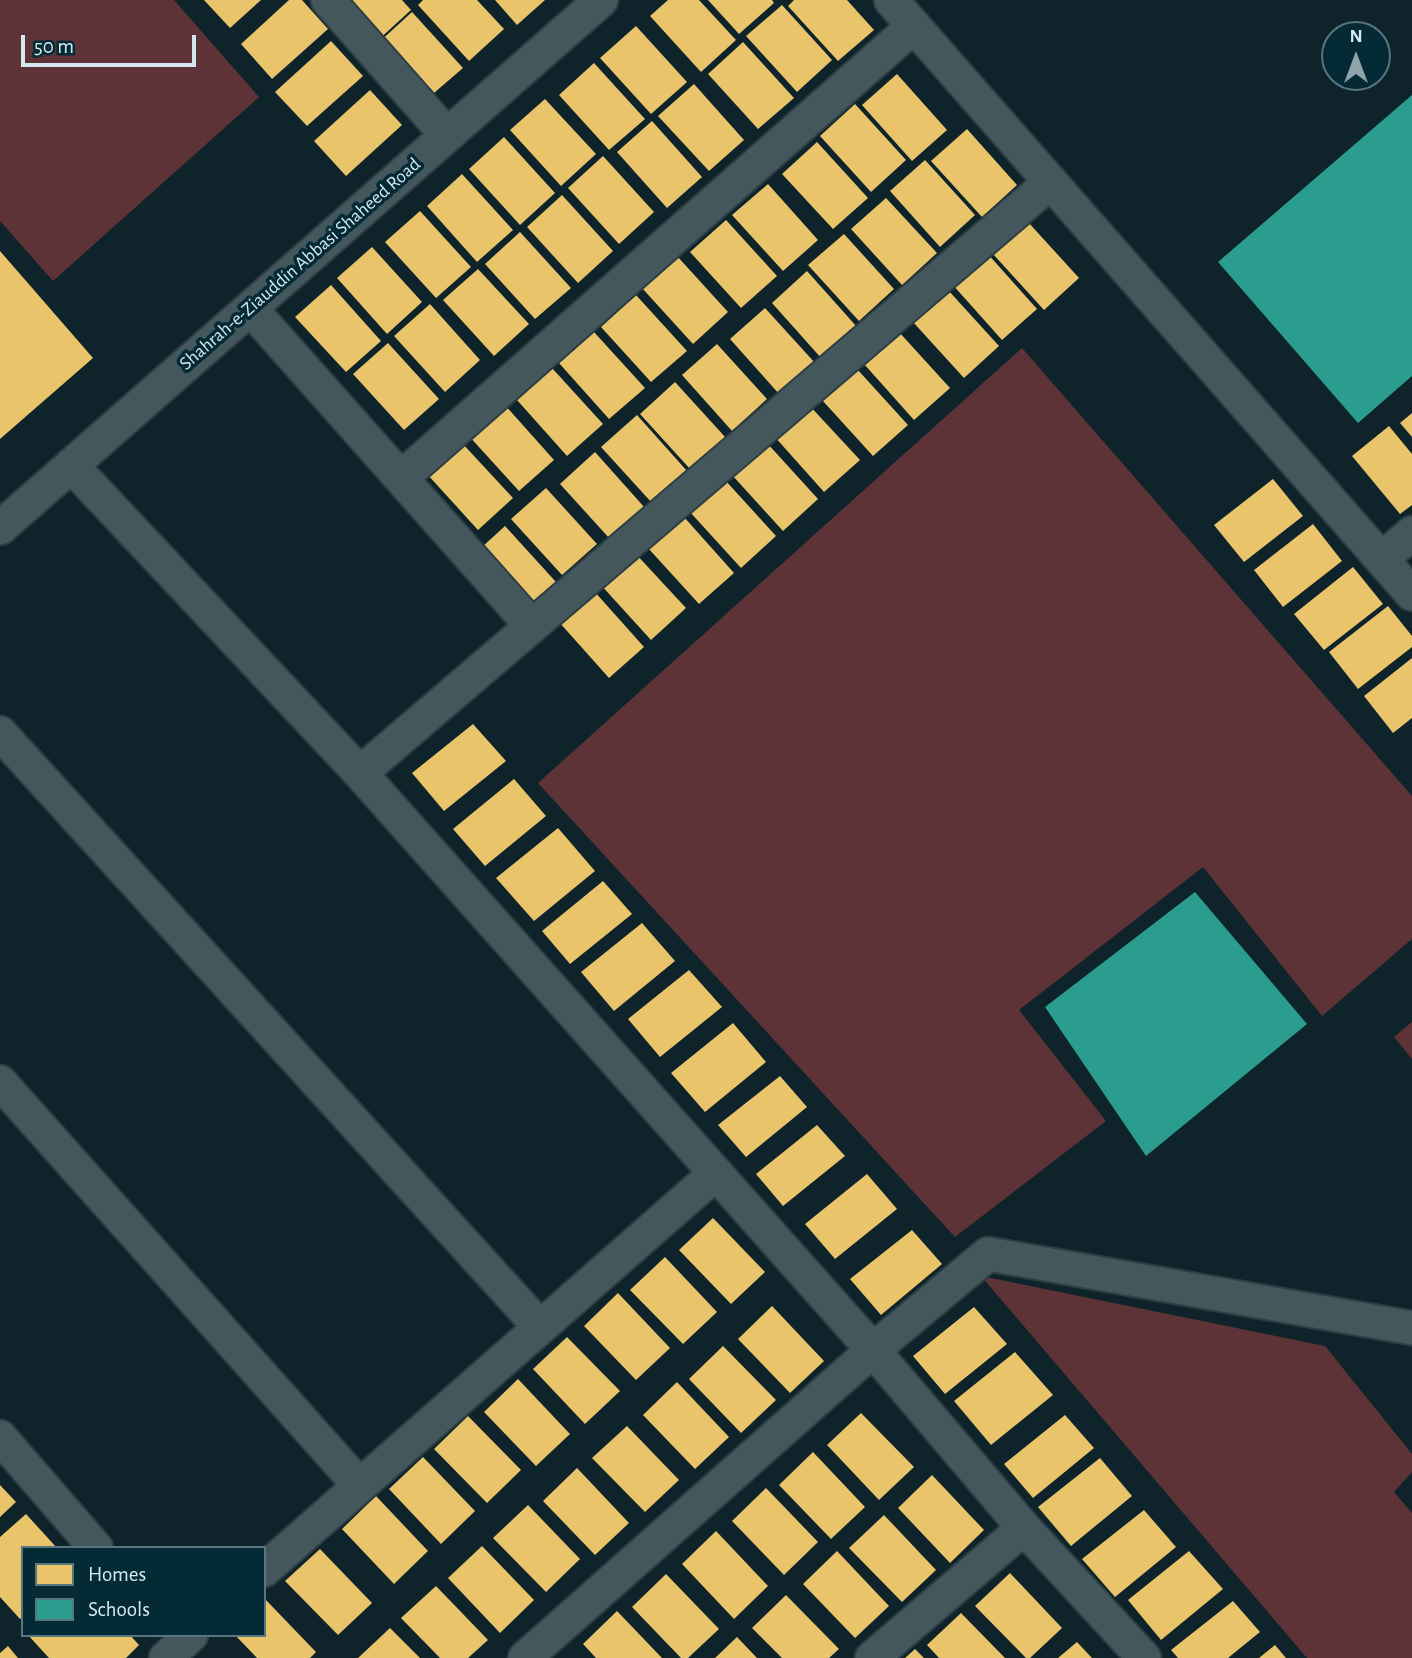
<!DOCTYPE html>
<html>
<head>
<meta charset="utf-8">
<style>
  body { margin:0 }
  #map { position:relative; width:1412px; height:1658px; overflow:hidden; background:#0e242a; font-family:"Alegreya Sans",sans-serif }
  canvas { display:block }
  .legend { position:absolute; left:21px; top:1546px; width:245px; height:91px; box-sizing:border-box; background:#032a35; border:2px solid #57767f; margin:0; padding:9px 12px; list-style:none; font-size:21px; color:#d5e8ef }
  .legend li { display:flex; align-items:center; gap:14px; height:35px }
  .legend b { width:35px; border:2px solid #57767f }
  .north { position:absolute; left:1321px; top:21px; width:70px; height:70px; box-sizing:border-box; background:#032a35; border:2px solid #57767f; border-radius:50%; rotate:0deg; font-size:19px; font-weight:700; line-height:28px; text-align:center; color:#d5e8ef }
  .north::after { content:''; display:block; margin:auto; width:24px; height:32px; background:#8fa3aa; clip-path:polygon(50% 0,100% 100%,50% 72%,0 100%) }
  .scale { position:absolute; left:21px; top:35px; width:175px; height:32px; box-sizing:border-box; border:4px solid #d5e8ef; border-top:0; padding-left:9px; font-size:21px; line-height:24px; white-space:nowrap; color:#d5e8ef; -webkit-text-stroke:5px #032a35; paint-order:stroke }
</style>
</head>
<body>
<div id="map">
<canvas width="1412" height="1658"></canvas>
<ul class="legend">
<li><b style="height:19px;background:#e9c46a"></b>Homes</li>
<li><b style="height:19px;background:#2a9d8f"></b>Schools</li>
</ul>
<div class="north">N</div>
<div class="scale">50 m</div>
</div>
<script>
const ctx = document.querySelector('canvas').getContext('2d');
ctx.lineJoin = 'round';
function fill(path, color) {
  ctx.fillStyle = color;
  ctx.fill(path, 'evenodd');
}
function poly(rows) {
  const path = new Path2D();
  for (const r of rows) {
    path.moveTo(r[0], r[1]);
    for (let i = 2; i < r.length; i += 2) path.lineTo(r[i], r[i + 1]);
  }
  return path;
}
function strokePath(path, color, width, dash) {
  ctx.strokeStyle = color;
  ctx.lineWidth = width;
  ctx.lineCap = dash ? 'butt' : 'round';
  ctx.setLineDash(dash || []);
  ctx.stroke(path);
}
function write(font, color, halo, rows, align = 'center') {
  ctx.font = font + ' "Alegreya Sans",sans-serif';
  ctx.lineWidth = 7;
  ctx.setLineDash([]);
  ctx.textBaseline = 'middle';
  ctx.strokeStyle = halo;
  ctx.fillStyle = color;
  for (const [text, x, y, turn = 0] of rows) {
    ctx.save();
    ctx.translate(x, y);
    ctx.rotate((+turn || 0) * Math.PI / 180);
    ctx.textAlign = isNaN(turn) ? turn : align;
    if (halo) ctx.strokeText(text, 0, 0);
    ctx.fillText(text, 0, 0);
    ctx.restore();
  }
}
const green = poly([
  [0,0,174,0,259,97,53,281,0,221],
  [1022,348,1412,796,1412,939,1322,1016,1203,867,1019,1010,1106,1121,955,1237,538,783],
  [1412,1022,1412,1059,1394,1037],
  [981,1276,1325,1346,1412,1454,1412,1472,1394,1492,1412,1513,1412,1658,1307,1658]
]);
const homes = poly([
  [204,0,261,0,230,28],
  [289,0,302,0,328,29,272,79,241,44],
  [338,0,402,0,411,10,376,42],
  [423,0,477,0,504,29,469,61,418,5],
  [495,0,545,0,517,25],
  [668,0,699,0,736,40,701,72,650,16],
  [708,0,772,0,774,3,739,34],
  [794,0,847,0,874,30,838,61,788,6],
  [782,5,832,60,797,92,746,36],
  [412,12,463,68,427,99,377,44],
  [636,26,687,82,651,114,600,58],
  [331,41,363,76,307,126,275,92],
  [743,42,794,98,758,129,708,74],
  [594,63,645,119,609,150,559,95],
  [897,74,947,130,912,161,862,105],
  [694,84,744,140,709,171,658,116],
  [370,90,402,125,346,176,314,141],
  [545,99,596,154,561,186,510,130],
  [855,104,906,160,871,192,820,136],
  [652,121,702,177,667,208,617,152],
  [967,129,1017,185,982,217,931,161],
  [504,137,555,193,520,225,469,169],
  [817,142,868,198,833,229,782,174],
  [603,156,654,212,619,244,568,188],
  [925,160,975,215,940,247,890,191],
  [462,174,513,230,477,262,427,206],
  [768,184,818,240,783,271,732,215],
  [562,195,613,251,578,283,527,227],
  [886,198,937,253,902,285,851,229],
  [420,211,471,267,436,298,385,242],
  [726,220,777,276,741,308,690,252],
  [1028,222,1079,278,1044,310,993,254],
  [520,232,571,288,535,319,485,264],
  [844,234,894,289,859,321,808,265],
  [372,247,422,302,387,334,337,278],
  [0,251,93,358,0,439],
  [987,253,1037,309,1002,340,952,284],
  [677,256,728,312,693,344,642,288],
  [478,269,529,324,494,356,443,300],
  [807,271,857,327,822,359,772,303],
  [331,285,381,341,346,372,295,317],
  [948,290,999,346,964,378,913,322],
  [636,295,687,351,651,382,601,327],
  [430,304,480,360,445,392,394,336],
  [765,308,816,364,780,395,730,339],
  [594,332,645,388,609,419,559,363],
  [899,332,950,388,914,420,864,364],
  [388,343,439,399,404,430,353,374],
  [717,344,767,399,732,431,682,375],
  [552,368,603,424,567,456,517,400],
  [857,369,908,425,873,456,822,400],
  [675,382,726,438,691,470,640,414],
  [504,404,554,460,519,491,468,435],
  [809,405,860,460,824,492,774,436],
  [1412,413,1412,437,1400,423],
  [637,415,687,471,652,503,601,447],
  [1389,426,1412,454,1412,505,1400,514,1352,456],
  [462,443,513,498,478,530,427,474],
  [767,443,818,499,783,531,732,475],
  [595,452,645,508,610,539,560,484],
  [1273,479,1303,516,1244,562,1214,525],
  [725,480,776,536,741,568,690,512],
  [546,488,597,544,562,575,511,519],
  [684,517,734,573,699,604,648,548],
  [1313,524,1342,561,1283,607,1254,570],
  [505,526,556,582,520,614,470,558],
  [635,553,686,608,651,640,600,584],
  [1353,567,1383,604,1324,650,1294,614],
  [594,591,644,647,609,678,559,622],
  [1388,606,1412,636,1412,647,1358,689,1329,652],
  [1412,658,1412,718,1393,733,1364,696],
  [473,724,506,761,444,811,412,773],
  [514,779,546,816,485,866,453,829],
  [558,828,595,871,534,921,496,878],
  [603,881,632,914,570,964,542,931],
  [642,923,675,961,614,1011,581,972],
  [689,970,722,1007,660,1057,628,1019],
  [733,1023,766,1062,705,1112,671,1073],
  [780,1076,807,1107,746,1157,718,1125],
  [817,1125,845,1156,783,1206,756,1174],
  [867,1174,897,1209,835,1259,805,1224],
  [713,1218,765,1272,731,1304,679,1250],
  [912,1230,942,1264,881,1315,850,1279],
  [665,1257,717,1312,683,1344,630,1290],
  [618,1293,670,1348,636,1380,584,1326],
  [772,1306,824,1361,790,1393,738,1339],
  [974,1307,1007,1344,945,1394,913,1356],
  [567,1337,620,1391,585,1424,533,1369],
  [723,1346,776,1400,741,1433,689,1379],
  [1015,1352,1053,1395,991,1445,954,1401],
  [518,1379,570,1434,536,1466,484,1412],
  [677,1382,729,1437,695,1469,643,1415],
  [861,1413,914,1467,879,1500,827,1445],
  [1065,1415,1094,1448,1033,1498,1004,1464],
  [468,1416,521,1470,487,1503,434,1449],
  [627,1426,679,1480,645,1512,592,1458],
  [813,1452,865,1507,831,1539,779,1485],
  [423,1457,475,1511,441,1544,389,1489],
  [1100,1458,1132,1496,1071,1546,1038,1507],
  [577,1468,629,1523,595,1555,543,1501],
  [932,1475,984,1530,950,1563,898,1508],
  [0,1485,16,1502,0,1517],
  [766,1488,818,1542,784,1575,732,1521],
  [376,1496,428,1551,394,1584,342,1529],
  [528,1505,580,1559,546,1592,493,1538],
  [1144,1510,1176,1547,1115,1597,1082,1559],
  [26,1514,57,1548,23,1548,23,1617,20,1619,0,1597,0,1537],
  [884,1515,936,1570,902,1602,849,1548],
  [716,1531,768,1586,734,1619,682,1564],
  [482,1546,534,1600,500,1633,448,1578],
  [320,1549,372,1603,338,1635,285,1581],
  [837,1551,889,1606,855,1638,803,1584],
  [1189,1551,1223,1589,1161,1640,1128,1600],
  [1010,1573,1062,1628,1030,1658,1026,1658,975,1606],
  [666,1574,719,1629,688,1658,681,1658,632,1607],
  [436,1586,488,1640,468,1658,440,1658,401,1618],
  [786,1595,839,1649,829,1658,782,1658,752,1628],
  [264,1598,316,1652,310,1658,257,1658,235,1635,264,1635],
  [1233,1601,1260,1632,1228,1658,1178,1658,1171,1650],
  [617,1611,662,1658,596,1658,583,1644],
  [961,1613,1005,1658,939,1658,927,1645],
  [390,1628,420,1658,358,1658],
  [28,1635,130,1635,139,1645,126,1658,49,1658],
  [737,1637,757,1658,715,1658],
  [1077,1642,1092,1658,1058,1658],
  [1275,1645,1286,1658,1259,1658],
  [8,1646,18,1658,0,1658,0,1653],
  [915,1649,924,1658,905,1658]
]);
const schools = poly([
  [1412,95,1412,376,1358,423,1218,262],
  [1195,892,1307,1024,1146,1156,1045,1007]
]);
const minor = poly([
  [328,0,447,135],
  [891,0,1412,594],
  [250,308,532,626],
  [71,465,360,773,873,1350,1024,1528,1144,1658],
  [401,478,914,26],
  [0,528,601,0],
  [1382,559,1412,533],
  [0,733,540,1327],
  [360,773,1051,182],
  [0,1082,360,1486],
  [0,1437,96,1548],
  [264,1570,716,1173],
  [166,1658,191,1635],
  [525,1658,873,1350,988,1254,1412,1328],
  [872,1658,1024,1528]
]);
const streetNames = [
  ["Shahrah-e-Ziauddin Abbasi Shaheed Road",300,264,-41]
];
fill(green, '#5e3337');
fill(homes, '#e9c46a');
fill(schools, '#2a9d8f');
strokePath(minor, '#2c3e43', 37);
strokePath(minor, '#44575d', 33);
write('19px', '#d5e8ef', '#032a35', streetNames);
</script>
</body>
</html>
